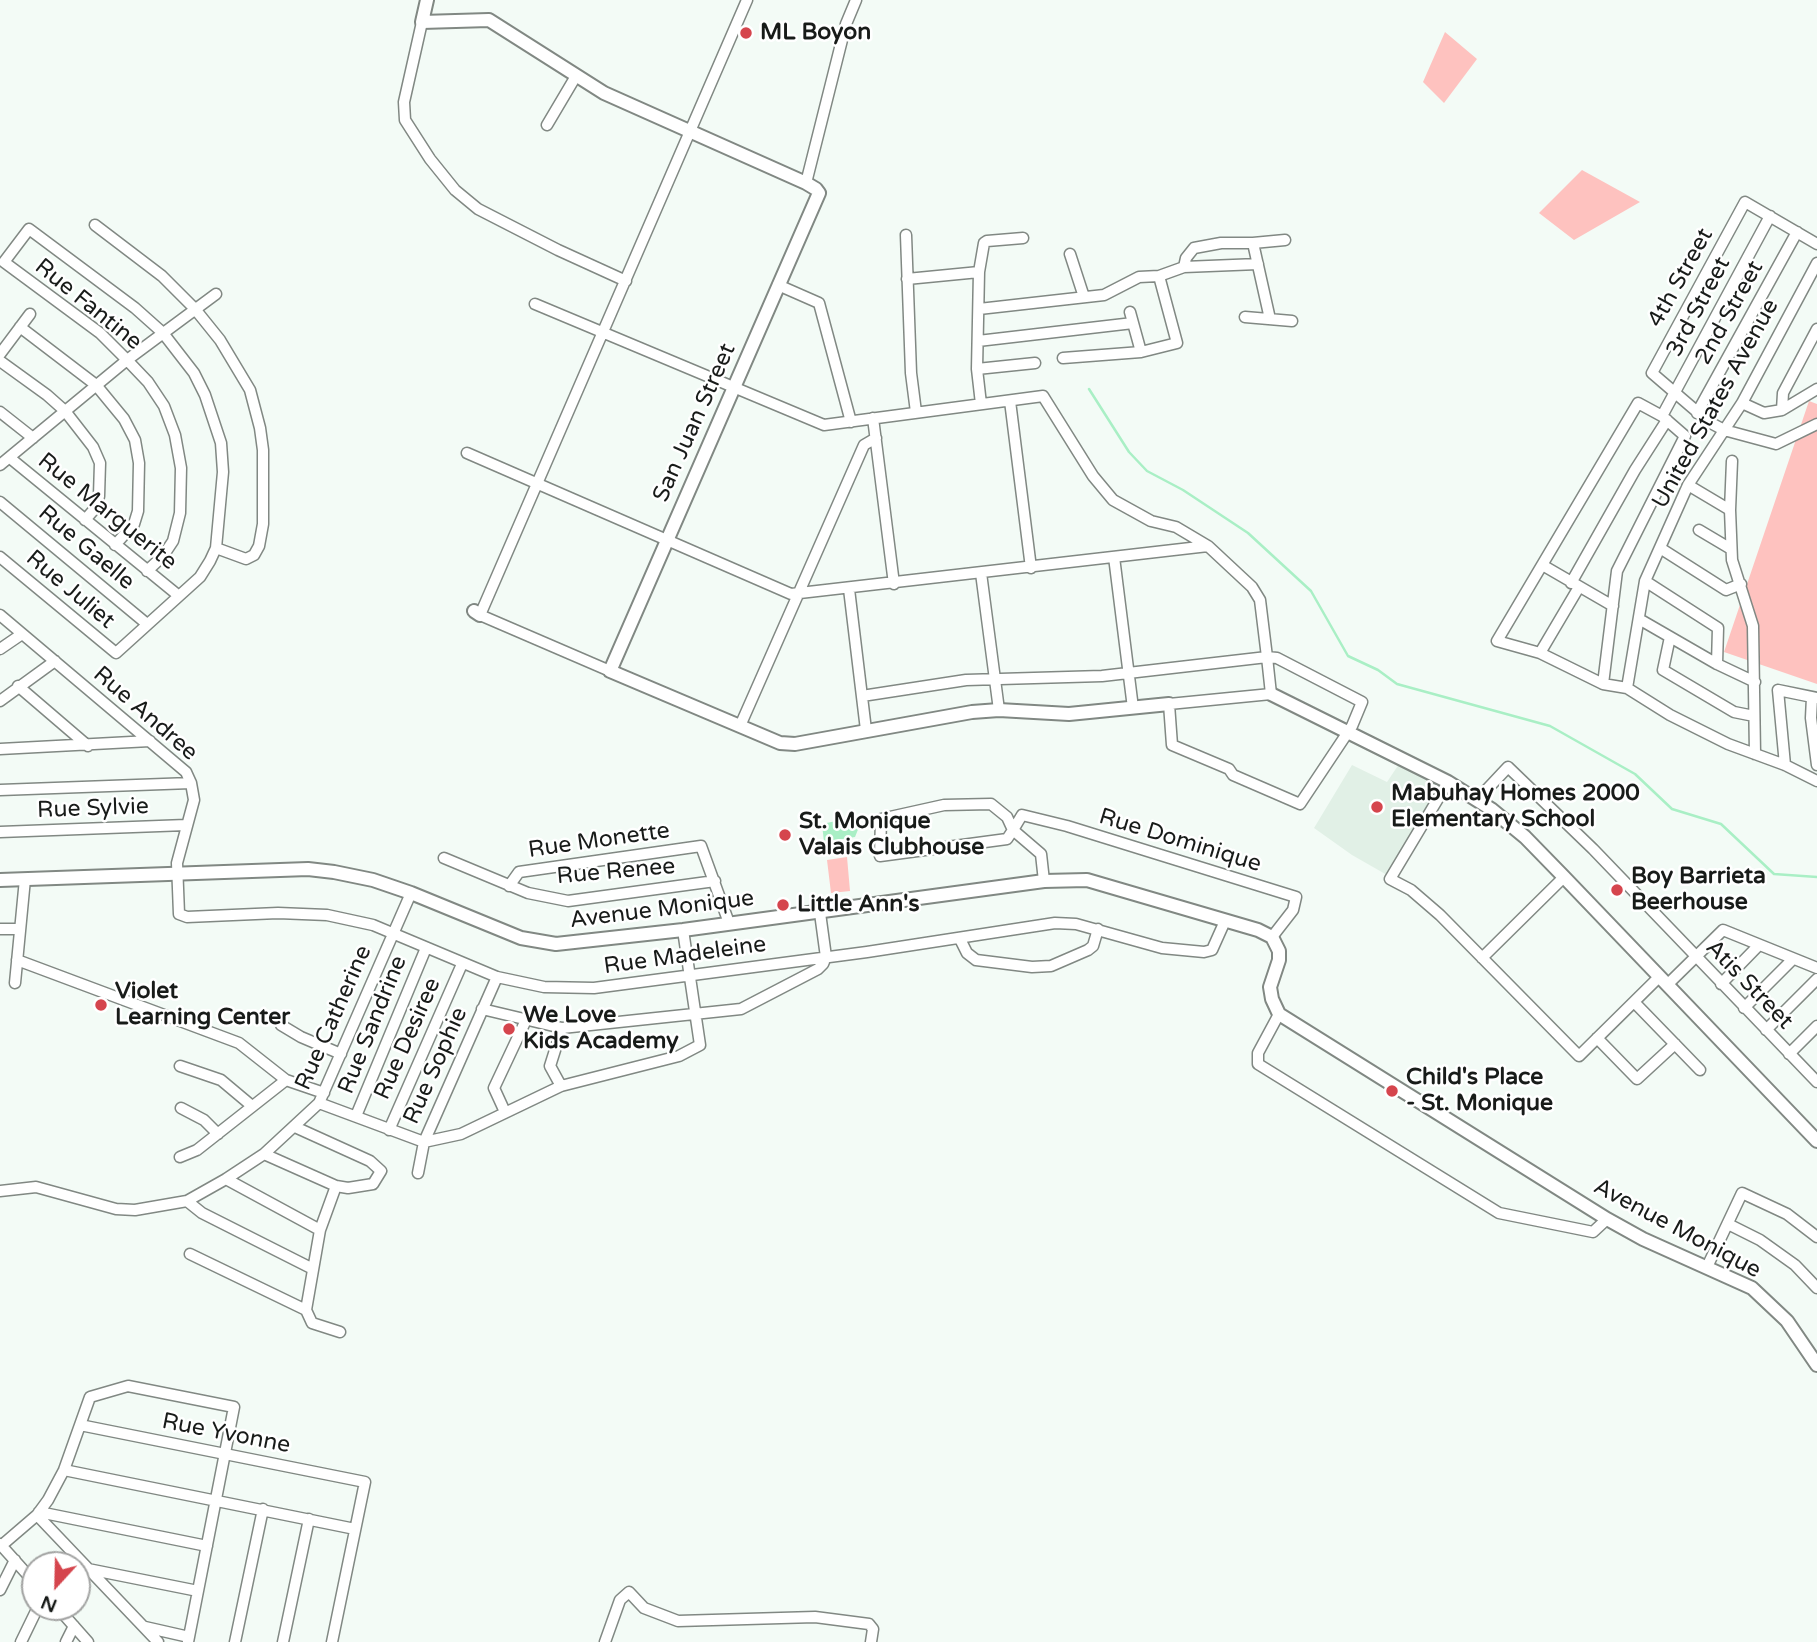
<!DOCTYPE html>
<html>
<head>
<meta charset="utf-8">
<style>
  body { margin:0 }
  #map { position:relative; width:1817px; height:1642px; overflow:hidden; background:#f3fbf6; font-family:"Varela Round",sans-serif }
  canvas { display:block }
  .north { position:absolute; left:21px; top:1551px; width:70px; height:70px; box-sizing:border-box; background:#fff; border:2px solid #a3a4a3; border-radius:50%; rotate:202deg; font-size:19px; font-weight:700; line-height:28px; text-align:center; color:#181b19 }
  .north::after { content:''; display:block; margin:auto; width:24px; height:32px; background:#d5454d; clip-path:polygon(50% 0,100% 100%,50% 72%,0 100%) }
</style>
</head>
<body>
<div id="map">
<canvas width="1817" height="1642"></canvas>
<div class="north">N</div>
</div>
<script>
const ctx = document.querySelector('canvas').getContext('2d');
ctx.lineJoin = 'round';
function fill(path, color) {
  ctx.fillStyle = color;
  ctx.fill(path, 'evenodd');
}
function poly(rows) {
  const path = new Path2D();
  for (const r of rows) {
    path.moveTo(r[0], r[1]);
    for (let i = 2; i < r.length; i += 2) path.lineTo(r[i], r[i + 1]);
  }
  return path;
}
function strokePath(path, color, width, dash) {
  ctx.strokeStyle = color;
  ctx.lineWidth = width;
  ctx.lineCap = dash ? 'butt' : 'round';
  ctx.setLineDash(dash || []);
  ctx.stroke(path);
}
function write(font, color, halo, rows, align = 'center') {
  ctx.font = font + ' "Varela Round",sans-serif';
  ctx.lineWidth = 5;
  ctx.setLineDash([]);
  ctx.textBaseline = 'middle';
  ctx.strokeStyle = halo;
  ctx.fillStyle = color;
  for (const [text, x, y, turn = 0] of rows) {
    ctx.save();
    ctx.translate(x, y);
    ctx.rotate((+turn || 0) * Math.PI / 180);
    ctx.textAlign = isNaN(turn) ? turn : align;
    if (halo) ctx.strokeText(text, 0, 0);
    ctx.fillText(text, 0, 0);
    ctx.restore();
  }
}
const built = poly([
  [1399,764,1441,786,1387,875,1352,855,1314,828,1352,765,1387,782]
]);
const green = poly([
  [1445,32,1477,59,1444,103,1423,82],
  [1582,170,1640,202,1574,240,1539,213],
  [1809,401,1817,404,1817,684,1724,652],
  [847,857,850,891,831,893,827,860]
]);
const water = poly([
  [850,818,855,821,859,827,855,837,824,842,822,824]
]);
const stream = poly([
  [1089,389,1129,452,1147,471,1183,490,1248,533,1311,591,1348,656,1378,670,1397,684,1550,726,1635,774,1672,809,1721,824,1774,874,1817,877]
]);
const minor = poly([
  [422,22,404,102,405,120,430,159,455,190,478,209,558,250,626,281],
  [547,125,576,76],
  [806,183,846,24,856,0],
  [95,225,162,276,195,309,220,340,250,390,260,428,263,450,263,524,259,546,254,555,246,559,216,548],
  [906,235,911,373,916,412],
  [1253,243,1270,319],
  [1817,244,1745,202,1652,373,1709,422,1724,430,1776,444,1817,424],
  [1070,254,1084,297],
  [1184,267,1186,258,1194,248,1221,243,1253,243,1285,240],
  [1159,276,1184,267,1258,264],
  [907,279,979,272],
  [778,285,819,303,851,422],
  [535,304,824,425,1043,396,1093,476,1113,500,1151,521,1176,527,1208,546,1252,587,1260,600,1267,657,1271,694,1169,704,1172,745,1229,769,1233,775,1300,804,1352,726,1362,702,1277,658,1267,657,1102,676,966,680,862,696],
  [979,309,1104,295,1139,277,1159,276,1177,343,1141,352,1063,358],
  [1130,312,1141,352],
  [1245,317,1292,321],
  [20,327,96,385,124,419,135,440,139,463,138,511,134,524,115,545],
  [978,341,1133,323],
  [0,354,30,314],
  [0,361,47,395,65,411,93,447,100,463,99,496,97,506,85,520],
  [977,369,1035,363],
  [1010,401,1031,568],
  [1742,403,1764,413,1782,410,1817,389],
  [981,404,977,369,979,272,984,243,987,241,1023,238],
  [1782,410,1783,393,1817,329],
  [0,412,33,438],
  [1697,413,1797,232],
  [1662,416,1770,216],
  [873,418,894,584],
  [467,453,791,594,1208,546],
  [10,458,179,596],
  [1732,461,1730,510,1732,560,1753,626,1755,754],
  [0,465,127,360,216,294],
  [1688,485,1730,510],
  [0,502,147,624],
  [1699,530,1731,549],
  [1660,548,1726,590,1741,584],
  [0,557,116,653,200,577,210,561,216,548,223,472,221,443,205,395,194,373,163,333,135,308,29,229,4,262,100,333,127,360,148,382,164,406,175,435,181,468,180,513,173,541,163,556,147,571],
  [1114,557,1133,708],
  [1544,566,1613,606],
  [981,573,999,710],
  [1645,581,1718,628,1717,664],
  [1571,583,1635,470,1667,420],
  [849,589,866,730],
  [0,615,186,772,191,783,194,800,177,863,179,914,187,917,278,913,327,915,373,925,497,977,544,987,594,988,867,952,1055,923,1076,924,1162,948,1204,952,1212,950,1225,921],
  [1639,619,1717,664,1755,682],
  [1670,637,1663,670,1734,712,1754,716],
  [0,649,22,634],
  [1540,653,1579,587],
  [610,671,480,615,747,0],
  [1603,684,1617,571,1685,436,1662,416,1638,403,1497,641,1540,653,1603,684,1627,688,1670,715,1728,744,1785,765,1817,781],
  [18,686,88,746],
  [1627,688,1645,581,1688,485,1742,403,1817,263],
  [1812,697,1811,718,1817,765],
  [0,701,55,661],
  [740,726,864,445,876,438],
  [0,749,150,741],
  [1785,765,1778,690,1817,698],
  [1448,782,1390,879,1411,890,1440,915,1579,1056,1659,977],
  [0,790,191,783],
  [1477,800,1508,767,1593,849,1817,1082],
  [0,832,186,825],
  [444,858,528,893,568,901,715,881],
  [1044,881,1041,854,1013,830,1007,817,991,804,944,805,881,819,880,856,1007,839,1013,830,1022,815,1067,826,1296,897,1293,910,1272,937],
  [509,886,519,872,701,846,729,923],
  [0,929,20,929],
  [960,939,967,953,976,960,1032,967,1051,966,1088,950,1093,946,1098,929],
  [1482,958,1564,877],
  [17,960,239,1043,286,1080,324,1093],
  [15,983,25,879],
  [1721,984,1759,945],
  [1667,985,1723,930,1817,968],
  [1634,1002,1700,1070],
  [1744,1008,1793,959],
  [482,1009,562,1028,741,1009,818,969,823,964,826,957,820,913],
  [1279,1014,1258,1053,1258,1064,1499,1213,1593,1232,1607,1219],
  [281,1025,301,1037,341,1054],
  [1766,1030,1817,979],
  [1597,1038,1637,1079,1675,1044],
  [1789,1054,1817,1026],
  [180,1066,221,1080,252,1106],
  [561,1086,550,1066,562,1028],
  [319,1103,424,1142,461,1134,561,1086,679,1056,700,1045,683,930],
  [181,1108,204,1120,218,1134],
  [505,1112,494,1088,526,1020],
  [356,1116,426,948],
  [389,1130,462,964],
  [264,1154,336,1186,348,1188,373,1184,381,1171,370,1161,295,1127],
  [180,1157,197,1150,286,1080],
  [418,1173,424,1142,497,977],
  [226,1179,320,1230],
  [0,1191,36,1187,116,1209,135,1210,187,1201,226,1179,264,1154,319,1103,411,893],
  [187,1201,202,1213,313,1269],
  [1728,1224,1760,1240,1795,1265,1817,1288],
  [190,1254,306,1310],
  [1707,1267,1742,1193,1787,1214,1817,1237],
  [306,1310,320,1230,336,1186],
  [306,1310,312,1323,340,1332],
  [80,1425,365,1482,332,1642],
  [64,1470,355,1529],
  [39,1512,207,1546],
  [37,1515,158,1642],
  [0,1544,35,1583],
  [2,1545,37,1515,48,1500,64,1470,90,1397,128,1386,234,1407,188,1642],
  [88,1569,198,1591],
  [0,1590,15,1560],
  [57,1607,88,1642],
  [145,1627,189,1637],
  [21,1642,38,1607],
  [66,1642,74,1626],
  [235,1642,263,1509],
  [283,1642,309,1519],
  [605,1642,620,1600,629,1592,644,1608,678,1621,815,1617,869,1624,873,1629,871,1642]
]);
const tertiary = poly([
  [427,0,422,22,489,20,604,93,806,183,816,189,819,193,610,671,780,743,795,744,972,712,999,710,1069,714,1169,704],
  [474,611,480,615],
  [1271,694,1448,782,1491,809,1525,837,1564,877,1817,1141],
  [0,880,308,869,334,872,373,880,411,893,521,938,556,944,683,930,1044,881,1087,880,1258,930,1272,937,1279,951,1279,960,1270,987,1272,999,1279,1014,1607,1219,1643,1239,1752,1288,1787,1321,1817,1365]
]);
const markers = [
  [746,33,7,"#d5454d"],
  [1377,807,7,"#d5454d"],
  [785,835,7,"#d5454d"],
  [1617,890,7,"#d5454d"],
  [783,905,7,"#d5454d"],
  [101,1005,7,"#d5454d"],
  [509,1029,7,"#d5454d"],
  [1392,1091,7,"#d5454d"]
];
const poiNames = [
  ["ML Boyon",760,33],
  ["Mabuhay Homes 2000",1391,794],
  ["Elementary School",1391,820],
  ["St. Monique",799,822],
  ["Valais Clubhouse",799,848],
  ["Boy Barrieta",1631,877],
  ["Beerhouse",1631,903],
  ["Little Ann's",797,905],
  ["Violet",115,992],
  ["Learning Center",115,1018],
  ["We Love",523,1016],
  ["Kids Academy",523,1042],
  ["Child's Place",1406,1078],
  ["- St. Monique",1406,1104]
];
const streetNames = [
  ["4th Street",1681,278,-61],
  ["Rue Fantine",88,305,39],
  ["3rd Street",1699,307,-62],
  ["2nd Street",1730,313,-61],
  ["United States Avenue",1716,404,-61],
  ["San Juan Street",695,423,-66],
  ["Rue Marguerite",107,512,39],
  ["Rue Gaelle",86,548,40],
  ["Rue Juliet",70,590,40],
  ["Rue Andree",145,714,41],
  ["Rue Sylvie",93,809,-2],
  ["Rue Monette",599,841,-8],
  ["Rue Dominique",1180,841,17],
  ["Rue Renee",616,872,-5],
  ["Avenue Monique",662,910,-7],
  ["Rue Madeleine",685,956,-8],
  ["Atis Street",1749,985,46],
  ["Rue Catherine",334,1018,-66],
  ["Rue Sandrine",373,1025,-68],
  ["Rue Desiree",408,1039,-66],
  ["Rue Sophie",436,1066,-66],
  ["Avenue Monique",1677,1229,28],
  ["Rue Yvonne",226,1434,11]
];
fill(built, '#e1f0e6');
fill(green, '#fec2bf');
fill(water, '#a9efc5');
strokePath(stream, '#a9efc5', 2.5);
strokePath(minor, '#818883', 13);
strokePath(tertiary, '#818883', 16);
strokePath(minor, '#fff', 10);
strokePath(tertiary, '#fff', 12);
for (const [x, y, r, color] of markers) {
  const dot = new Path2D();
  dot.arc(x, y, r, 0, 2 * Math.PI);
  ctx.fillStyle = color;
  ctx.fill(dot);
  strokePath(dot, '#fff', 2.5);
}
write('bold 23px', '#181b19', '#fff', poiNames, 'left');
write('23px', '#181b19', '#fff', streetNames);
</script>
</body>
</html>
